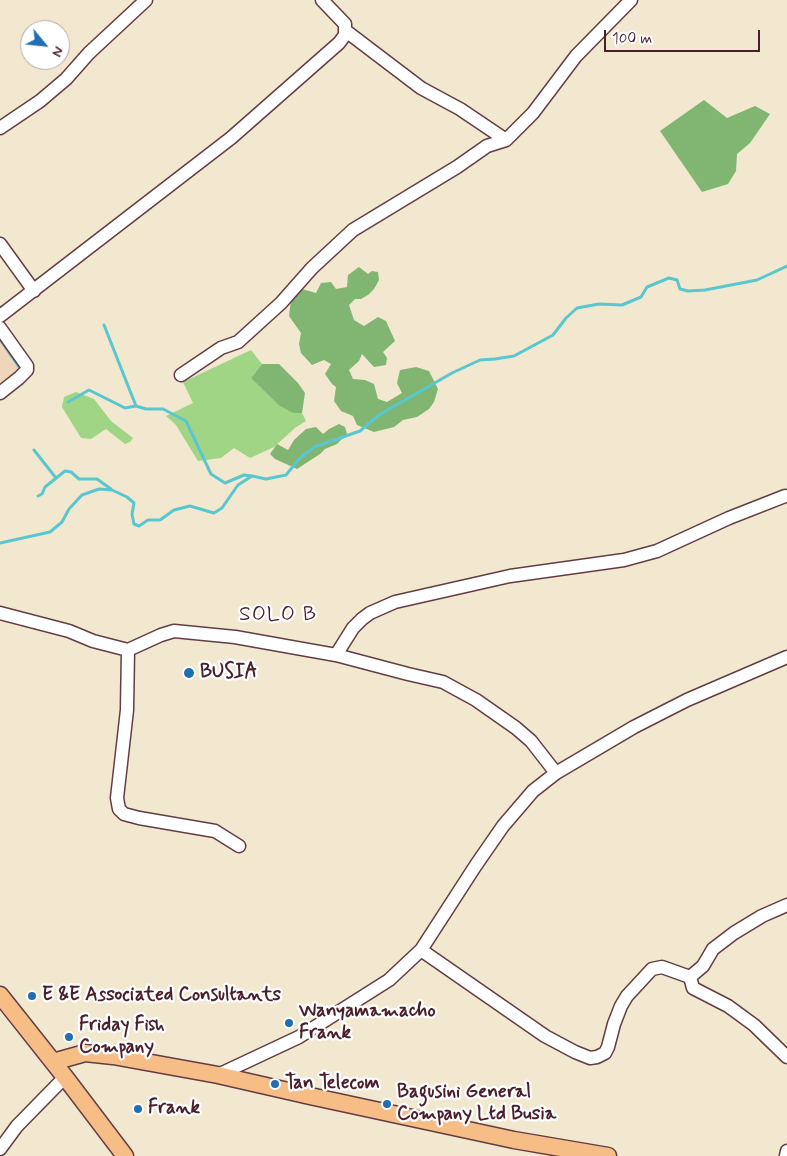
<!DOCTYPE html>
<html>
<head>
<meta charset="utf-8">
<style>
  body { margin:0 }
  #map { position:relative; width:787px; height:1156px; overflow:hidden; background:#f1e8cf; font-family:Mynerve,sans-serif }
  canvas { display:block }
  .north { position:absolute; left:20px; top:20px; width:50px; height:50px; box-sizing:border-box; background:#fff; border:1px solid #b7a5aa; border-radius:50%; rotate:118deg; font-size:14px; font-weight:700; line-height:20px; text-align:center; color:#4a1f2b }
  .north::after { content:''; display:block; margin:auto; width:18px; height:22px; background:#1f6fb2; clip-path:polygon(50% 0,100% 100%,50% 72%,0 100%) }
  .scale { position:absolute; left:604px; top:30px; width:156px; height:22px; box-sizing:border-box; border:2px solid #4a1f2b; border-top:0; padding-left:6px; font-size:15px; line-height:18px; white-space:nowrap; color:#4a1f2b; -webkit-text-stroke:4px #fff; paint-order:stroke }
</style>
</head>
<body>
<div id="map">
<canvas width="787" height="1156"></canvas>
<div class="north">N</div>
<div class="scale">100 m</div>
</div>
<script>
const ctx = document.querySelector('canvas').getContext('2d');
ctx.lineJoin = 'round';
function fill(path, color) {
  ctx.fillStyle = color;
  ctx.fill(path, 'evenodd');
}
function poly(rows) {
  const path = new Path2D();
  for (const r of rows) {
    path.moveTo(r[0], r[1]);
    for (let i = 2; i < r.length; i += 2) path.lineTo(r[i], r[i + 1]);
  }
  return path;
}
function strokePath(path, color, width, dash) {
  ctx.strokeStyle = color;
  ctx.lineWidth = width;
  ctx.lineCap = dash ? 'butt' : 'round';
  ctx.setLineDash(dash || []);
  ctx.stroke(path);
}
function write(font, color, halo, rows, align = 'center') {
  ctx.font = font + ' Mynerve,sans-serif';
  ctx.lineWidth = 4.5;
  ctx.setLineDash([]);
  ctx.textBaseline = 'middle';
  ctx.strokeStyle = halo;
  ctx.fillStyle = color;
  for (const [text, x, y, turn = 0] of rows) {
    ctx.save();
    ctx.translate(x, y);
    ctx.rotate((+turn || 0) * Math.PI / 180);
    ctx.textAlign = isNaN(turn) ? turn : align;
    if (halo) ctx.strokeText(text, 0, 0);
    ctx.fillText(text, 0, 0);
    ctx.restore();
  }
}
const built = poly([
  [0,336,22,370,0,387]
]);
const green = poly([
  [251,350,262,364,251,378,293,413,302,413,306,421,295,428,274,447,250,458,234,448,221,458,198,461,176,425,166,416,193,403,183,382],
  [76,392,94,399,111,421,133,438,130,442,125,444,106,429,91,439,81,438,62,407,64,397]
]);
const forest = poly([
  [704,100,727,118,755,106,770,114,750,143,737,154,736,171,728,184,702,192,660,131],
  [359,267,368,274,372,271,378,272,379,280,374,289,368,295,361,299,355,299,349,305,354,320,364,326,378,317,386,321,395,341,383,352,387,358,386,365,374,367,362,354,359,361,349,370,353,379,365,380,374,384,378,399,387,402,402,393,397,383,400,370,416,367,429,371,438,389,434,402,429,409,417,417,403,420,394,427,374,432,357,425,353,416,341,411,334,401,336,387,332,384,325,374,331,364,324,360,312,365,301,353,299,344,301,333,289,316,291,300,302,289,316,293,321,283,331,282,336,289,347,287,348,275],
  [262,364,279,364,298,383,305,393,302,413,293,413,280,406,251,378],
  [339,424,345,427,347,434,337,444,325,449,320,454,297,469,275,459,270,454,277,444,288,450,294,440,306,429,316,427,323,434,329,429]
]);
const stream = poly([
  [0,308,1,307],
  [104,325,136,406],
  [0,339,21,370],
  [68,402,89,390,125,408,136,406,146,409,163,409,186,421,211,474,225,483,244,475,252,476],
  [34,450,56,478],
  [38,496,42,494,45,487,65,471,71,472,79,479,97,479,111,489],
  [0,543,50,532,62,522,69,509,82,495,99,489,112,490,127,497,134,503,132,514,134,524,139,526,148,520,160,520,174,510,190,506,214,513,222,508,238,485,252,476,266,479,286,475,300,458,314,447,360,431,379,415,452,373,480,360,495,359,514,356,553,335,566,318,577,308,599,304,622,305,641,297,647,287,669,278,677,280,680,289,688,291,705,290,757,280,787,266]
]);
const minor = poly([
  [346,31,421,88,460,109,506,140],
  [0,128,40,101,66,79,89,53,146,0],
  [0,244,34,291],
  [0,316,231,138,339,43,345,35,345,24,322,0],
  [0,328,27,366,27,370,19,378,0,393],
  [181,375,221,348,238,342,281,303,312,268,353,230,457,167,487,146,506,140,533,113,576,56,631,0],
  [0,613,69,631,93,641,128,650,127,710,117,798,119,809,124,814,139,818,215,831,239,846],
  [128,650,161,635,174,631,235,637,336,655,408,674,443,682,476,700,516,728,531,741,556,773],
  [336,655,353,628,362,619,370,613,395,602,510,576,624,560,657,551,729,518,785,496],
  [787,905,762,916,734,933,713,949,703,966,690,977,693,988,728,1006,754,1025,787,1057],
  [421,950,545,1036,575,1052,590,1058,597,1057,605,1053,608,1047,614,1024,621,1006,627,996,652,969,662,967,690,977],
  [218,1075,299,1037,389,980,421,950,476,865,503,826,533,791,556,773,634,727,687,700,787,657],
  [0,1149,17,1126,65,1077],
  [786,1156,787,1151]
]);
const major = poly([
  [0,995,65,1077,125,1156],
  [53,1062,85,1053,113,1056,218,1075,310,1096,514,1140,608,1156]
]);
const markers = [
  [189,673,6,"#1f6fb2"],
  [32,996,5,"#1f6fb2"],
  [289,1023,5,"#1f6fb2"],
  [69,1037,5,"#1f6fb2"],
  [275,1084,5,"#1f6fb2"],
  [387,1104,5,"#1f6fb2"],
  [138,1109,5,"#1f6fb2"]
];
const poiNames = [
  ["BUSIA",200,673],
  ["E &E Associated Consultants",42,996],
  ["Wanyamamacho",299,1012],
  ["Frank",299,1034],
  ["Friday Fish",79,1026],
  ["Company",79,1048],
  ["Tan Telecom",285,1084],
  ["Bagusini General",397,1093],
  ["Company Ltd Busia",397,1115],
  ["Frank",148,1109]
];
const quarterNames = [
  ["SOLO B",278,616]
];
fill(built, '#efd6bb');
fill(green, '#a0d585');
fill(forest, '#80b672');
strokePath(stream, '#5ac7d0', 3);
strokePath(minor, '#633d44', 15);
strokePath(major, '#633d44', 19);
strokePath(minor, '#fff', 12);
strokePath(major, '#f6be86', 16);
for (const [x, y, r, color] of markers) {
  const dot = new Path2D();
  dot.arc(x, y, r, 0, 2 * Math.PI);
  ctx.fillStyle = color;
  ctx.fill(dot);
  strokePath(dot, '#fff', 2);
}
write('bold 19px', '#4a1f2b', '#fff', poiNames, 'left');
ctx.letterSpacing = '1px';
write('21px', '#4a1f2b', '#fff', quarterNames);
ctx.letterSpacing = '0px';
</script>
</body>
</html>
